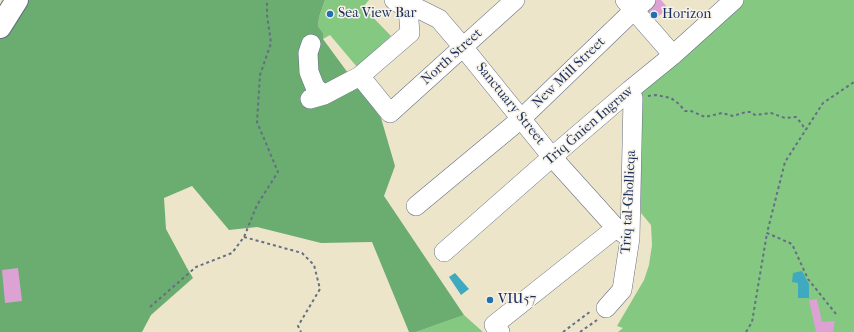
<!DOCTYPE html>
<html>
<head>
<meta charset="utf-8">
<style>
  body { margin:0 }
  canvas { display:block; background:#ede5c9 }
</style>
</head>
<body>
<canvas width="854" height="332"></canvas>
<script>
const ctx = document.querySelector('canvas').getContext('2d');
ctx.lineJoin = 'round';
function fill(path, color) {
  ctx.fillStyle = color;
  ctx.fill(path, 'evenodd');
}
function poly(rows) {
  const path = new Path2D();
  for (const r of rows) {
    path.moveTo(r[0], r[1]);
    for (let i = 2; i < r.length; i += 2) path.lineTo(r[i], r[i + 1]);
  }
  return path;
}
function strokePath(path, color, width, dash) {
  ctx.strokeStyle = color;
  ctx.lineWidth = width;
  ctx.lineCap = dash ? 'butt' : 'round';
  ctx.setLineDash(dash || []);
  ctx.stroke(path);
}
function write(font, color, halo, rows, align = 'center') {
  ctx.font = font + ' "IM FELL French Canon",serif';
  ctx.lineWidth = 3;
  ctx.setLineDash([]);
  ctx.textBaseline = 'middle';
  ctx.strokeStyle = halo;
  ctx.fillStyle = color;
  for (const [text, x, y, turn = 0] of rows) {
    ctx.save();
    ctx.translate(x, y);
    ctx.rotate((+turn || 0) * Math.PI / 180);
    ctx.textAlign = isNaN(turn) ? turn : align;
    if (halo) ctx.strokeText(text, 0, 0);
    ctx.fillText(text, 0, 0);
    ctx.restore();
  }
}
const green = poly([
  [325,0,369,0,363,7,391,36,357,67,330,35,323,39,323,33,318,26,319,17],
  [735,0,854,0,854,332,618,332,623,328,617,326,644,280,649,265,652,245,651,225,641,213,635,92],
  [464,315,483,332,416,332]
]);
const forest = poly([
  [25,0,325,0,319,17,318,26,323,33,323,39,381,118,395,166,384,196,464,315,416,332,409,332,372,242,321,243,257,227,229,230,192,186,164,198,166,229,187,268,193,278,151,315,142,332,0,332,0,30]
]);
const water = poly([
  [802,271,809,284,809,298,798,298,798,283,792,282,793,273],
  [455,273,469,289,461,295,449,277]
]);
const building = poly([
  [648,0,661,0,668,8,653,21,640,7],
  [18,268,22,301,5,303,2,270],
  [817,299,822,322,835,321,833,332,816,332,809,300]
]);
const path = poly([
  [648,96,656,95,671,98,679,104,685,111,691,111,705,117,722,113,733,116,746,112,751,112,755,115,771,113,785,118,796,117,802,124,805,130],
  [244,237,302,253,314,265,320,289,298,326,301,332],
  [150,307,196,267,232,253,244,237,257,205,278,172,257,122,260,75,271,43,267,15,267,0],
  [836,314,808,279,792,244,767,233,785,162,823,103,854,82],
  [563,332,591,311],
  [580,332,597,320],
  [746,332,752,322,767,233]
]);
const minor = poly([
  [394,0,408,9,419,9,439,19,463,47,552,157,616,228,630,238],
  [625,0,673,55],
  [311,44,308,53,309,72,315,87,324,95],
  [360,76,390,113,515,0],
  [310,99,324,95,360,76,410,33,408,9,410,0],
  [416,206,522,118,634,10,646,0],
  [444,252,552,157,630,90,673,55,734,0],
  [606,308,622,290,630,238,633,98,630,90],
  [500,332,494,325,616,228]
]);
const major = poly([
  [0,27,17,0]
]);
const markers = [
  [330,14,4,"#1f6fb2"],
  [654,15,4,"#1f6fb2"],
  [490,300,4,"#1f6fb2"]
];
const poiNames = [
  ["Sea View Bar",338,14],
  ["Horizon",662,15],
  ["VIU57",498,300]
];
const streetNames = [
  ["North Street",452,57,-42],
  ["New Mill Street",569,73,-44],
  ["Sanctuary Street",510,104,51],
  ["Triq Ġnien Ingraw",589,126,-41],
  ["Triq tal-Għollieqa",629,202,-87]
];
fill(green, '#84c882');
fill(forest, '#6bac70');
fill(water, '#3fa9bf');
fill(building, '#dba2d3');
strokePath(minor, '#646f83', 20);
strokePath(major, '#646f83', 24);
strokePath(path, '#646f83', 2, [3, 3]);
strokePath(minor, '#fff', 19);
strokePath(major, '#fff', 22);
for (const [x, y, r, color] of markers) {
  const dot = new Path2D();
  dot.arc(x, y, r, 0, 2 * Math.PI);
  ctx.fillStyle = color;
  ctx.fill(dot);
  strokePath(dot, '#f7f3e8', 1.5);
}
write('14px', '#1b2f5e', '#f7f3e8', poiNames, 'left');
write('14px', '#1b2f5e', '#f7f3e8', streetNames);
</script>
</body>
</html>
